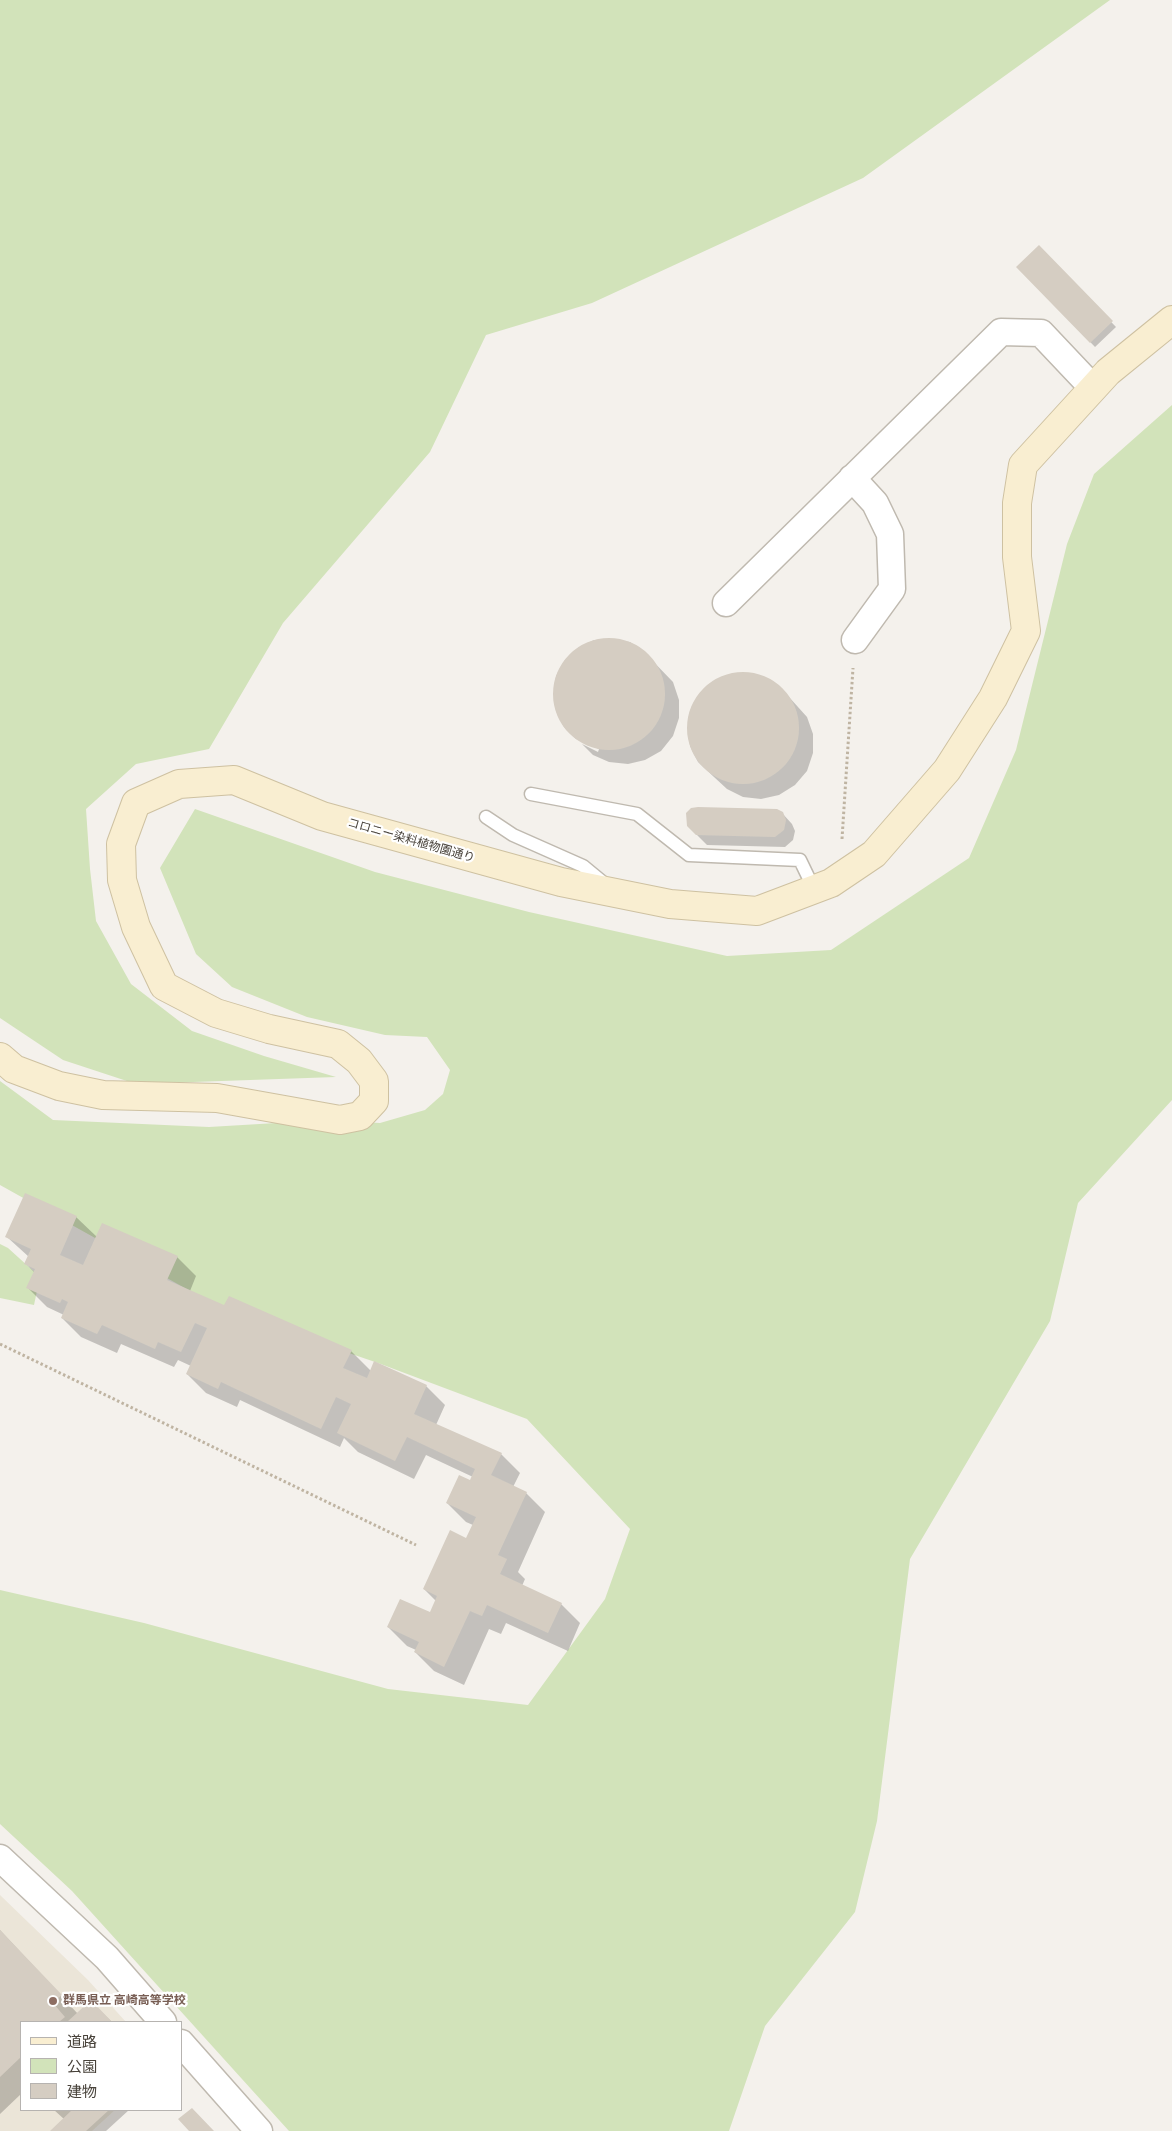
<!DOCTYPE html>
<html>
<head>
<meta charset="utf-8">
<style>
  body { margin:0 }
  #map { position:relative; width:1172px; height:2131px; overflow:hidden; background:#f4f1ec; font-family:"Roboto Condensed","Noto Sans JP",sans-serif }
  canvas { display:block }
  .legend { position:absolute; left:20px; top:2021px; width:162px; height:90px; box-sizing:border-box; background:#fff; border:1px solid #b6b3b0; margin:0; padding:6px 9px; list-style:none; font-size:15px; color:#48423a }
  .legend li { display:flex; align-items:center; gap:10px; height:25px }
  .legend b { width:25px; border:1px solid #b6b3b0 }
</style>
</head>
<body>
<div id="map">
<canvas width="1172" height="2131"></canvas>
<ul class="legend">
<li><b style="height:6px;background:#f9eed1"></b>道路</li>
<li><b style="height:14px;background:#d2e3ba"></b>公園</li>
<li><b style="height:14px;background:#d5cdc2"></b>建物</li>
</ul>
</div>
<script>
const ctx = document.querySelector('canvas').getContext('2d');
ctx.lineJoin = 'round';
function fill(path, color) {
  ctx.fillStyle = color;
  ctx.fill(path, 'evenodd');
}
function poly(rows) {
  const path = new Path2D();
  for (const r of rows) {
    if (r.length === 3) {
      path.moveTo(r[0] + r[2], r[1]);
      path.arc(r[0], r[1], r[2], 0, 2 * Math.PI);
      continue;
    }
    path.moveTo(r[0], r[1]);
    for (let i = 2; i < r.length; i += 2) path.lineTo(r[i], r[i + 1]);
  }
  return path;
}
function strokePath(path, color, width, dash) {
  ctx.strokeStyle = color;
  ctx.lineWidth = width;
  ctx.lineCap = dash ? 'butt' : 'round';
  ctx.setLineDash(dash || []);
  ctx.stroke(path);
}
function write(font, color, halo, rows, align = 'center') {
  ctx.font = font + ' "Roboto Condensed","Noto Sans JP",sans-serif';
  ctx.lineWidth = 4.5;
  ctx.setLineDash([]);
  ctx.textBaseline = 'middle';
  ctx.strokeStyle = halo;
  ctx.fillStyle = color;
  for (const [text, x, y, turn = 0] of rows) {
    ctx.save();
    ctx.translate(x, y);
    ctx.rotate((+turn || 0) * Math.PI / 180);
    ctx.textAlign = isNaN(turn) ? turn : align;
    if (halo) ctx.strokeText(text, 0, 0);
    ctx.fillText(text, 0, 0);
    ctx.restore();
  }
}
const education = poly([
  [0,1895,88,1980,126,2022,21,2022,21,2110,115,2110,92,2131,0,2131]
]);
const green = poly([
  [0,0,1110,0,863,178,592,303,486,335,430,452,283,623,209,749,136,764,86,809,90,869,96,921,131,984,192,1031,264,1056,336,1077,136,1084,63,1060,0,1018],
  [1172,405,1172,1100,1078,1203,1050,1321,910,1559,877,1821,855,1912,765,2026,729,2131,289,2131,72,1891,0,1824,0,1590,144,1623,388,1689,528,1705,605,1599,630,1529,527,1419,378,1363,226,1311,0,1185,0,1081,53,1120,209,1127,327,1120,380,1123,425,1110,443,1094,450,1070,427,1037,385,1035,307,1017,232,987,196,954,160,868,195,809,375,872,529,912,727,956,831,950,969,858,1016,750,1067,544,1094,474],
  [0,1244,8,1248,40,1277,34,1305,0,1298]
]);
const shadow = poly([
  [1039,247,1116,327,1095,347,1018,267],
  [612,639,630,642,645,653,673,682,679,700,679,718,673,736,661,751,645,760,628,764,609,762,593,755,582,744,598,752,599,749,576,739,564,727,556,711,554,694,556,676,565,660,578,648,594,640],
  [746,673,764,677,780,687,807,717,813,734,813,753,807,771,795,785,779,795,761,799,743,797,727,789,714,777,698,762,690,746,688,728,690,711,699,695,712,683,728,675],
  [782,813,792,824,795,831,793,840,785,847,707,845,688,826],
  [76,1217,97,1237,177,1257,196,1276,190,1291,225,1307,351,1351,371,1371,426,1386,445,1405,436,1425,501,1454,520,1473,513,1487,526,1493,545,1512,518,1572,525,1579,522,1586,561,1604,580,1623,568,1651,506,1623,501,1634,489,1629,464,1685,434,1671,415,1652,416,1650,407,1646,388,1627,430,1614,436,1601,424,1589,467,1539,473,1525,466,1522,447,1503,471,1482,473,1477,426,1455,414,1479,358,1452,344,1438,340,1447,240,1400,237,1407,206,1393,187,1374,191,1366,178,1360,174,1367,121,1344,117,1353,81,1337,62,1318,64,1315,47,1307,28,1288,35,1273,26,1264,29,1257,7,1237],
  [0,1930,78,2014,91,2002,112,2022,21,2022,21,2094,0,2114],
  [54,2110,129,2110,106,2131,52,2131,64,2119]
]);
const building = poly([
  [1039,245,1113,321,1090,343,1016,267],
  [609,694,56],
  [743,728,56],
  [698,807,777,809,783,812,786,820,784,830,775,837,696,835,687,826,686,813,691,808],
  [25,1193,77,1216,60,1255,83,1265,102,1223,178,1256,167,1280,224,1305,229,1296,352,1350,343,1368,367,1378,374,1361,427,1385,414,1414,502,1453,491,1475,527,1492,498,1555,507,1559,500,1574,562,1603,548,1633,487,1605,482,1616,470,1611,444,1667,414,1652,419,1642,387,1627,400,1599,430,1612,437,1596,423,1589,450,1530,466,1538,476,1517,446,1503,459,1475,470,1480,475,1469,407,1437,395,1461,337,1433,351,1404,336,1397,321,1429,221,1382,218,1389,186,1374,207,1328,195,1323,181,1352,158,1342,155,1349,102,1325,97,1334,61,1318,68,1302,62,1299,60,1303,26,1288,35,1269,24,1264,31,1249,5,1237],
  [0,1930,62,1995,53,2003,65,2017,59,2022,21,2022,21,2057,0,2077],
  [91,2000,112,2022,67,2022],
  [192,2108,214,2131,189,2131,178,2119],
  [72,2110,109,2110,86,2131,50,2131]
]);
const path = poly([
  [842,839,853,668],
  [0,1344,416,1545]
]);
const lane = poly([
  [531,794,637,814,689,855,800,860,814,889],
  [486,817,513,835,583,866,606,885]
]);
const street = poly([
  [852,478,875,503,890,534,892,589,855,640],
  [726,603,1001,332,1041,333,1093,388],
  [0,1858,107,1958,163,2022],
  [181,2043,259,2131]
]);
const secondary = poly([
  [0,1057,14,1069,59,1086,103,1095,217,1098,340,1120,360,1116,374,1101,374,1081,359,1061,338,1044,269,1029,216,1013,164,986,136,927,122,880,121,844,136,803,179,784,234,780,322,816,561,882,670,904,757,911,831,883,874,854,947,770,993,698,1026,631,1017,557,1017,503,1023,465,1108,372,1172,320]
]);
const markers = [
  [53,2001,5,"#8d6e63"]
];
const streetNames = [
  ["コロニー染料植物園通り",411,841,16]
];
const educationNames = [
  ["群馬県立 高崎高等学校",63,2001]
];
fill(education, '#ebe5d8');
fill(green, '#d2e3ba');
fill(shadow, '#0003');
fill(building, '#d5cdc2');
strokePath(lane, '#bfb9af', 15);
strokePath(street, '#bfb9af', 29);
strokePath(secondary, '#cec1a1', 30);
strokePath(path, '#bfb4a2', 3, [2.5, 2.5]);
strokePath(lane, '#fff', 12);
strokePath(street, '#fff', 26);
strokePath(secondary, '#f9eed1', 28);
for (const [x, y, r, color] of markers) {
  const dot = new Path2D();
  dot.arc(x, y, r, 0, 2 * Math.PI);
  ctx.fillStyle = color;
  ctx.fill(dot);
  strokePath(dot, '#fff', 2);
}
write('12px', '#48423a', '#fff', streetNames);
write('bold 12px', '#785e54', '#fff', educationNames, 'left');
</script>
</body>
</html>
